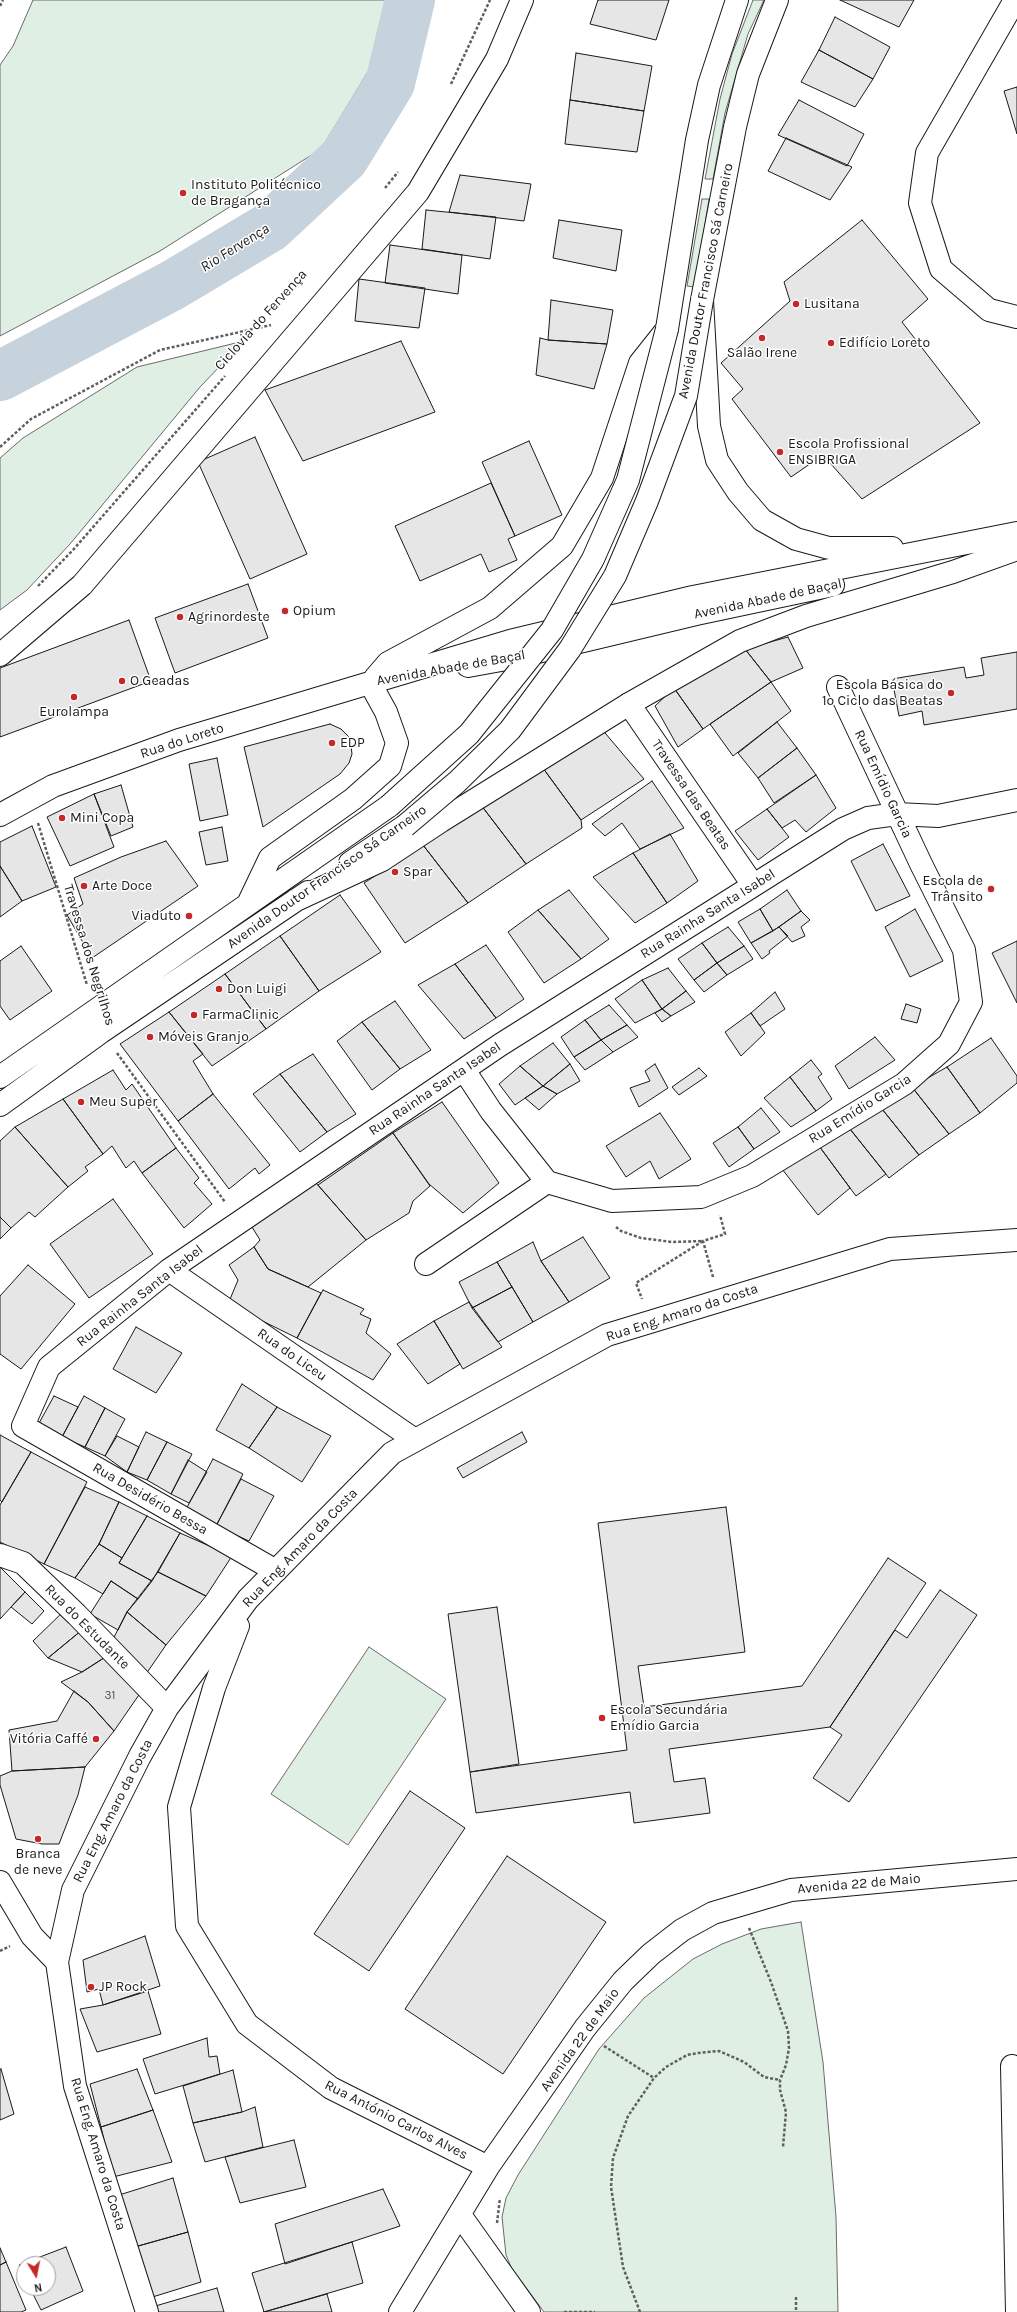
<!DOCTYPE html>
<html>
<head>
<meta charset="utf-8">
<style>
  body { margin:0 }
  #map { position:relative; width:1017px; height:2312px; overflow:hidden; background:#fff; font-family:Karla,sans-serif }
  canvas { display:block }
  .north { position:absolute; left:16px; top:2256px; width:40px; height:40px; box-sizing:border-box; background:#fff; border:1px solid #a3a3a3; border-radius:50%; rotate:170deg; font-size:11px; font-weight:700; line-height:16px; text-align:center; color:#1a1a1a }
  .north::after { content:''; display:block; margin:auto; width:14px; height:18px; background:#c62828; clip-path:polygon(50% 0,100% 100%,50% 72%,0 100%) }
</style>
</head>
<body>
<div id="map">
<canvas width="1017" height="2312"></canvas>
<div class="north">N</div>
</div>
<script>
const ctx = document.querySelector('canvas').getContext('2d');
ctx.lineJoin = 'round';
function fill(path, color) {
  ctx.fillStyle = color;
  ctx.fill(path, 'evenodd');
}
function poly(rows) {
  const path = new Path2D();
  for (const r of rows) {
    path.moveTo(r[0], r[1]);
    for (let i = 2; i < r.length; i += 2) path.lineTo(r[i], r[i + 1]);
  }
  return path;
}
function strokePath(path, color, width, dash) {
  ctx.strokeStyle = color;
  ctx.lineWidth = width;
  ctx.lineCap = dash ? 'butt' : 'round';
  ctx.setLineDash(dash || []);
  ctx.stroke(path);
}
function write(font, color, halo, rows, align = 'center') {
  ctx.font = font + ' Karla,sans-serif';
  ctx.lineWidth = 3;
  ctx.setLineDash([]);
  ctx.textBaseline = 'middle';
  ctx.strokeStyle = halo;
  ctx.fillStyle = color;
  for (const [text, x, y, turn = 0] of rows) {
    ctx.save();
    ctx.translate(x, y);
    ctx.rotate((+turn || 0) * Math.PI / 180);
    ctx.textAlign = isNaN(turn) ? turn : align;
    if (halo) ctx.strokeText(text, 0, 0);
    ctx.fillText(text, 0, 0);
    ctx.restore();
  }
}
const green = poly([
  [33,0,386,0,391,34,321,149,160,251,0,336,0,65,13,46,33,0],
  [753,0,764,0,748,34,725,113,713,179,705,179,720,99,732,54,753,0],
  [702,199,709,199,695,287,687,286,702,199],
  [244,341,200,387,70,544,27,590,0,610,0,458,23,438,137,367,244,341],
  [369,1647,446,1699,348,1845,271,1794,369,1647],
  [801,1922,823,2062,836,2217,838,2312,544,2312,511,2267,506,2255,502,2217,506,2198,518,2175,599,2049,644,1998,693,1959,722,1944,761,1929,801,1922]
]);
const river = poly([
  [0,376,173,285,270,227,344,158,390,83,410,0]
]);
const building = poly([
  [598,0,669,0,656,40,590,24,598,0],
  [840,0,914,0,899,27,840,0],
  [835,17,890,47,873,79,819,50,835,17],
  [819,50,873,79,855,107,801,82,819,50],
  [576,53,652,66,644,111,570,100,576,53],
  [1017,87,1017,134,1004,91,1017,87],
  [570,100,644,111,637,152,565,144,570,100],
  [799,100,864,134,847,166,778,135,799,100],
  [786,138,852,167,830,200,768,171,786,138],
  [460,175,531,184,524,221,449,212,460,175],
  [426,210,496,217,490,259,422,249,426,210],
  [559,220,622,230,616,271,553,258,559,220],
  [862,220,928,299,902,322,980,423,862,499,823,455,791,477,732,399,743,389,721,363,790,301,784,282,862,220],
  [390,245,462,255,458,294,385,283,390,245],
  [359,279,425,288,419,328,355,321,359,279],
  [551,300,613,310,607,344,548,340,551,300],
  [540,338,548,340,607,344,594,389,536,375,540,338],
  [401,341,435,412,303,461,265,390,401,341],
  [255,437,307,554,250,579,198,462,255,437],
  [529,441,562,515,515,536,482,462,529,441],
  [491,483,515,536,508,539,517,560,489,572,481,554,420,581,395,526,491,483],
  [248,584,268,638,175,673,155,618,248,584],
  [129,620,151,681,0,737,0,668,129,620],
  [788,637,803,668,771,682,745,649,788,637],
  [745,649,771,682,703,729,674,688,745,649],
  [1017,652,1017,709,924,725,922,711,899,716,892,679,964,667,966,678,984,675,981,658,1017,652],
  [771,682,791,711,733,756,710,724,771,682],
  [674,688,703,729,678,747,655,706,674,688],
  [777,722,797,748,758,778,738,753,777,722],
  [330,724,341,729,350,738,352,754,349,763,340,774,263,827,244,747,330,724],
  [600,727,644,779,581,820,540,764,600,727],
  [797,748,816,775,774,803,758,778,797,748],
  [217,758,228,815,200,821,189,764,217,758],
  [540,764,581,820,582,828,526,864,481,805,540,764],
  [816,775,836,808,806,832,795,820,782,828,767,809,816,775],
  [652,781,684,828,640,849,622,823,605,836,592,824,652,781],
  [121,785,133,827,111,836,94,794,121,785],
  [94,794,114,847,70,866,47,817,94,794],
  [481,805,526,864,468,903,423,845,481,805],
  [767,809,789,837,758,860,735,831,767,809],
  [32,826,56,887,22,901,0,866,0,842,32,826],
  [222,827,228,861,206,865,199,832,222,827],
  [670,834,698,881,667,903,633,853,670,834],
  [166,841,198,886,92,958,67,915,83,904,74,878,121,857,166,841],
  [883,844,910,896,876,911,851,861,883,844],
  [423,845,468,903,405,943,364,883,423,845],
  [633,853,667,903,635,923,593,877,633,853],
  [0,866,22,901,0,917,0,866],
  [569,890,609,939,581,959,538,910,569,890],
  [787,890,801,911,773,931,760,909,787,890],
  [340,895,381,952,319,991,280,936,340,895],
  [760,909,773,931,751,943,738,922,760,909],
  [915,909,943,961,910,977,885,927,915,909],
  [538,910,581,959,544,983,508,932,538,910],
  [801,911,810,920,801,927,805,936,792,942,779,927,801,911],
  [728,927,744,946,717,963,702,943,728,927],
  [779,927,788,936,769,951,770,953,762,959,751,943,779,927],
  [280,936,319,991,266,1029,225,974,280,936],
  [1017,941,1017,1003,992,953,1017,941],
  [702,943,717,963,694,980,678,959,702,943],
  [486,945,524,999,496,1018,455,964,486,945],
  [21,946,52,991,10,1020,0,1006,0,961,21,946],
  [744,946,753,959,727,975,717,963,744,946],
  [717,963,727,975,704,992,694,980,717,963],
  [455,964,496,1018,464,1039,418,985,455,964],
  [668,968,686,991,662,1009,642,980,668,968],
  [225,974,266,1029,212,1066,169,1012,225,974],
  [642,980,662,1009,635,1023,615,999,642,980],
  [686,991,695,1002,671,1016,662,1009,686,991],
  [775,992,785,1009,760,1026,751,1013,775,992],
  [395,1001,431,1050,400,1069,362,1022,395,1001],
  [906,1004,921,1009,917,1023,901,1019,906,1004],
  [609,1005,627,1025,601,1040,585,1020,609,1005],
  [662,1009,671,1016,662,1022,655,1013,662,1009],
  [169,1012,203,1054,193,1061,213,1094,178,1121,120,1044,169,1012],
  [751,1013,765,1033,741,1056,725,1032,751,1013],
  [585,1020,601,1040,574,1057,561,1037,585,1020],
  [362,1022,400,1069,372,1090,337,1041,362,1022],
  [627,1025,638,1037,613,1052,601,1040,627,1025],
  [875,1037,895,1060,849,1089,835,1066,875,1037],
  [991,1038,1017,1076,1017,1083,980,1113,947,1067,991,1038],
  [601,1040,613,1052,585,1070,574,1057,601,1040],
  [553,1043,570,1064,543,1086,520,1066,553,1043],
  [313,1054,356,1114,327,1132,280,1074,313,1054],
  [811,1060,822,1074,818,1077,832,1099,816,1111,790,1077,811,1060],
  [570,1064,580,1081,557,1094,543,1086,570,1064],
  [655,1064,668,1088,639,1107,630,1088,650,1081,645,1071,655,1064],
  [520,1066,543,1086,515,1105,499,1084,520,1066],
  [947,1067,980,1113,949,1134,912,1087,947,1067],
  [699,1068,707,1076,679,1095,672,1087,699,1068],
  [113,1070,126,1090,132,1084,176,1148,142,1173,134,1161,126,1168,112,1146,103,1154,63,1099,113,1070],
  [280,1074,327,1132,300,1152,253,1094,280,1074],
  [790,1077,816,1111,791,1127,764,1098,790,1077],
  [543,1086,557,1094,539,1110,525,1098,543,1086],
  [912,1087,949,1134,919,1155,882,1109,912,1087],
  [213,1094,270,1165,259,1174,255,1168,229,1189,178,1121,213,1094],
  [63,1099,103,1154,85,1167,88,1171,68,1187,15,1127,63,1099],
  [442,1102,499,1183,463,1213,429,1184,393,1133,442,1102],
  [761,1108,780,1132,754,1149,738,1127,761,1108],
  [882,1109,919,1155,889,1178,850,1129,882,1109],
  [660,1113,691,1159,659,1179,650,1161,626,1177,606,1146,660,1113],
  [15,1127,68,1187,35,1217,29,1212,11,1228,0,1217,0,1141,15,1127],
  [738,1127,754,1149,729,1167,713,1143,738,1127],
  [850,1129,886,1174,856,1196,819,1146,850,1129],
  [393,1133,430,1186,413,1201,409,1213,366,1240,318,1185,393,1133],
  [819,1146,850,1188,818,1215,782,1169,819,1146],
  [176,1148,199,1178,194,1183,212,1204,184,1228,142,1173,176,1148],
  [316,1183,366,1240,308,1287,268,1269,254,1247,260,1240,252,1227,316,1183],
  [113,1199,153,1254,89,1298,50,1244,113,1199],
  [0,1217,11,1228,0,1239,0,1217],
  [583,1237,610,1278,569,1302,541,1261,583,1237],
  [533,1242,541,1261,569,1302,533,1322,497,1262,533,1242],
  [254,1247,268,1269,321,1293,297,1338,228,1304,238,1280,229,1265,254,1247],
  [497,1262,512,1287,472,1308,459,1282,497,1262],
  [28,1265,75,1304,21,1369,0,1354,0,1296,28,1265],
  [512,1287,533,1322,498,1342,472,1308,512,1287],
  [323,1290,364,1309,360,1314,371,1319,366,1333,391,1354,373,1380,297,1338,323,1290],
  [469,1302,502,1347,463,1369,434,1321,469,1302],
  [434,1321,460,1364,428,1384,397,1344,434,1321],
  [136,1327,182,1353,156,1393,113,1369,136,1327],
  [242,1384,277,1407,249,1448,216,1430,242,1384],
  [54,1396,78,1407,62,1437,38,1425,54,1396],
  [84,1396,105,1408,85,1447,62,1437,84,1396],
  [277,1407,331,1436,302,1482,249,1448,277,1407],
  [105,1408,125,1419,105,1456,85,1447,105,1408],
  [146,1432,167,1442,147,1480,127,1472,146,1432],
  [522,1432,527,1442,463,1478,457,1468,522,1432],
  [0,1435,31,1452,2,1502,0,1500,0,1435],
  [117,1436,139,1447,127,1472,105,1456,117,1436],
  [167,1442,192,1454,171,1494,147,1480,167,1442],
  [31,1452,87,1482,44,1564,0,1542,0,1505,31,1452],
  [213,1459,243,1474,216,1526,184,1513,213,1459],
  [188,1460,207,1472,189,1503,171,1494,188,1460],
  [241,1479,274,1496,249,1541,216,1526,241,1479],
  [85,1487,119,1502,99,1544,75,1578,44,1564,85,1487],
  [119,1502,147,1516,122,1558,99,1544,119,1502],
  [726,1507,745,1652,638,1666,644,1707,622,1710,598,1523,726,1507],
  [147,1516,180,1533,152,1581,119,1563,147,1516],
  [180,1533,232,1556,206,1596,158,1572,180,1533],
  [99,1544,122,1558,119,1563,152,1581,138,1599,111,1581,103,1594,75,1578,99,1544],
  [888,1558,926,1583,830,1727,669,1749,674,1782,705,1778,710,1813,634,1823,630,1792,476,1813,470,1772,627,1750,622,1710,802,1686,888,1558],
  [0,1567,25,1592,0,1619,0,1567],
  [158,1572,206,1596,166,1645,127,1612,158,1572],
  [111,1581,138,1599,127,1612,118,1630,90,1614,111,1581],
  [940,1590,977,1615,849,1802,813,1778,842,1735,830,1727,895,1630,907,1638,940,1590],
  [25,1592,44,1611,32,1624,11,1607,25,1592],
  [497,1607,519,1764,470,1772,448,1614,497,1607],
  [66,1609,82,1630,48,1658,33,1641,66,1609],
  [127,1612,166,1645,146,1674,112,1641,127,1612],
  [82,1630,110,1654,82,1672,48,1658,82,1630],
  [110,1654,143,1689,114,1731,88,1702,61,1682,82,1672,110,1654],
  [74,1691,88,1702,114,1731,85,1767,12,1771,9,1730,57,1721,74,1691],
  [85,1767,78,1795,59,1844,42,1844,16,1839,0,1785,0,1776,12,1771,85,1767],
  [410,1791,465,1828,369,1971,314,1934,410,1791],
  [507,1856,606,1922,503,2074,405,2009,507,1856],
  [145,1936,160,1986,103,2005,99,1989,87,1992,83,1960,145,1936],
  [148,1991,161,2034,97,2052,80,2009,103,2005,148,1991],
  [207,2038,209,2057,217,2056,220,2074,155,2094,143,2059,207,2038],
  [1,2069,14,2114,0,2120,0,2069,1,2069],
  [137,2069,153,2110,101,2127,90,2084,137,2069],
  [233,2070,242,2112,193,2123,183,2086,233,2070],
  [255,2107,263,2147,205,2162,193,2123,242,2112,255,2107],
  [153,2110,172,2162,113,2177,101,2127,153,2110],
  [294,2140,306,2187,240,2203,225,2157,294,2140],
  [173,2178,188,2232,131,2248,116,2196,173,2178],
  [383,2189,400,2226,285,2264,275,2224,383,2189],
  [188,2232,201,2282,146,2299,131,2248,188,2232],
  [352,2242,363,2283,264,2312,252,2273,352,2242],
  [66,2247,83,2291,41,2310,30,2288,48,2288,48,2264,24,2264,24,2274,19,2265,66,2247],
  [0,2248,6,2262,0,2265,0,2248],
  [6,2262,26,2310,21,2312,0,2312,0,2265,6,2262],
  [217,2288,224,2312,154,2312,152,2307,217,2288],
  [327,2294,332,2312,263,2312,264,2312,327,2294]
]);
const path = poly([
  [0,6,3,0],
  [451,84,490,0],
  [385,188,398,172],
  [0,447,31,419,160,350,271,325],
  [38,586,73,550,225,376],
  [38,823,87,985],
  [117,1053,225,1202],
  [616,1227,621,1231,641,1238,672,1242,703,1241,636,1283,642,1299],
  [713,1277,703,1241,725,1234,720,1215],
  [749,1928,771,1982,788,2031,789,2048,786,2065,780,2080,780,2090,786,2112,783,2147],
  [0,1951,10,1946],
  [604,2046,654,2078],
  [497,2223,500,2198],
  [796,2297,796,2312],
  [564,2312,595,2312],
  [640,2312,623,2267,611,2187,613,2158,628,2116,654,2078,666,2067,687,2055,698,2053,719,2051,744,2062,764,2077,780,2080]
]);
const street = poly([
  [1015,0,927,153,920,203,941,269,989,310,1017,317],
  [629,704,753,885],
  [464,1070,491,1111,547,1182,612,1201,701,1197,752,1176,904,1084,949,1044,971,1002,964,950,921,864,838,687],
  [426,1264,547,1182],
  [169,1270,415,1440],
  [0,1555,23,1563,77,1615,167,1708],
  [276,1571,23,1426,49,1367,169,1270,500,1045,843,829,868,818,897,814,938,816,1017,800],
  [238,1626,214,1688,179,1807,187,1926,247,2024,331,2088,488,2167],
  [0,1882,32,1936,57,1962],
  [1012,2066,1017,2312],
  [460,2215,529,2312],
  [147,2312,75,2086,57,1962,73,1890,140,1756,167,1708,248,1599,392,1453,607,1335,890,1249,1017,1240],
  [400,2312,488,2167,585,2028,623,1981,651,1954,682,1930,713,1913,791,1890,1017,1869]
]);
const secondary = poly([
  [0,655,82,585,418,192,497,59,522,0]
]);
const primary = poly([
  [777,0,748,74,735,127,702,300,709,426,717,460,738,492,762,520,796,539,829,548,892,548],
  [468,666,512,658,696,614,833,585],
  [375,678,388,663,490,608,562,546,602,478,640,363,667,329,697,140,709,85,737,0],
  [0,815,53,786,179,740,510,641,693,597,1017,533],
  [350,863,405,826],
  [296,900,382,860,441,821,629,704,740,641,806,616,953,572,1017,549],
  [248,904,270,858,353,799,390,766,397,743,386,712,370,683],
  [0,1077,389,806],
  [0,1105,101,1032,308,892]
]);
const primaryBridge = poly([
  [389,806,469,734,552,630,593,559,628,480,667,329],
  [405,826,457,782,510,730,570,649,615,576,647,501,686,396,702,300]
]);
const markers = [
  [183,193,4,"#c62828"],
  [796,304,4,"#c62828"],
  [762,338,4,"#c62828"],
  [831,343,4,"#c62828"],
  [780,452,4,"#c62828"],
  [285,611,4,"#c62828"],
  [180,617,4,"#c62828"],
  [122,681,4,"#c62828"],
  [951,693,4,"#c62828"],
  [74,697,4,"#c62828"],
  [332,743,4,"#c62828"],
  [62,818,4,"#c62828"],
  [395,872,4,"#c62828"],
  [84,886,4,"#c62828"],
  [991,889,4,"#c62828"],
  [189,916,4,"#c62828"],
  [219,989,4,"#c62828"],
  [194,1015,4,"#c62828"],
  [150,1037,4,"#c62828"],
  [81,1102,4,"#c62828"],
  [602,1718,4,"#c62828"],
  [96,1739,4,"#c62828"],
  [38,1839,4,"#c62828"],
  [91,1987,4,"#c62828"]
];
const numberNames = [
  ["31",110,1696]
];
const poiNames = [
  ["Instituto Politécnico",191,185],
  ["de Bragança",191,201],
  ["Lusitana",804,304],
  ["Edifício Loreto",839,343],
  ["Salão Irene",762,353,"center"],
  ["Escola Profissional",788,444],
  ["ENSIBRIGA",788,460],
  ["Opium",293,611],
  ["Agrinordeste",188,617],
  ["O Geadas",130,681],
  ["Escola Básica do",943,685,"right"],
  ["1º Ciclo das Beatas",943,701,"right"],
  ["Eurolampa",74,712,"center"],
  ["EDP",340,743],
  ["Mini Copa",70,818],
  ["Spar",403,872],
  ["Escola de",983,881,"right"],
  ["Trânsito",983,897,"right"],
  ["Arte Doce",92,886],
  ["Viaduto",181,916,"right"],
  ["Don Luigi",227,989],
  ["FarmaClinic",202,1015],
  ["Móveis Granjo",158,1037],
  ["Meu Super",89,1102],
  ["Escola Secundária",610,1710],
  ["Emídio Garcia",610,1726],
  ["Vitória Caffé",88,1739,"right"],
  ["Branca",38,1854,"center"],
  ["de neve",38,1870,"center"],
  ["JP Rock",99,1987]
];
const streetNames = [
  ["Avenida Doutor Francisco Sá Carneiro",706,281,-79],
  ["Ciclovia do Fervença",261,320,-48],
  ["Avenida Abade de Baçal",768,599,-12],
  ["Avenida Abade de Baçal",451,668,-10],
  ["Rua do Loreto",182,741,-18],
  ["Rua Emídio Garcia",883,784,65],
  ["Travessa das Beatas",691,795,56],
  ["Avenida Doutor Francisco Sá Carneiro",327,877,-35],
  ["Rua Rainha Santa Isabel",708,914,-32],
  ["Travessa dos Negrilhos",89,955,73],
  ["Rua Rainha Santa Isabel",435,1089,-34],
  ["Rua Emídio Garcia",860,1109,-32],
  ["Rua Rainha Santa Isabel",140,1296,-38],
  ["Rua Eng. Amaro da Costa",682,1313,-18],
  ["Rua do Liceu",292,1355,35],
  ["Rua Desidério Bessa",150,1499,30],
  ["Rua Eng. Amaro da Costa",300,1548,-46],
  ["Rua do Estudante",87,1627,45],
  ["Rua Eng. Amaro da Costa",113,1811,-63],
  ["Avenida 22 de Maio",859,1884,-5],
  ["Avenida 22 de Maio",580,2040,-54],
  ["Rua António Carlos Alves",396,2120,27],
  ["Rua Eng. Amaro da Costa",98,2154,73]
];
const waterNames = [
  ["Rio Fervença",235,248,-32]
];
fill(green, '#e0efe3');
strokePath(green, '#6a6a6a', 1);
strokePath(river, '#c6d2dc', 50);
fill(building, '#e6e6e6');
strokePath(building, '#1a1a1a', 1);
strokePath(street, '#1a1a1a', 24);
strokePath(secondary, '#1a1a1a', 24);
strokePath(primary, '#1a1a1a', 24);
strokePath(path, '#5f5f5f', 2.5, [3, 2]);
strokePath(street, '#fff', 22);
strokePath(secondary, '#fff', 22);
strokePath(primary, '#fff', 22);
strokePath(primaryBridge, '#1a1a1a', 24, []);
strokePath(primaryBridge, '#fff', 22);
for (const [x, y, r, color] of markers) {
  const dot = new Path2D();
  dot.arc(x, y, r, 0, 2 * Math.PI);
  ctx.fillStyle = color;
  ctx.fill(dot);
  strokePath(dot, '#fff', 1.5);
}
write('12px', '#4d4d4d', null, numberNames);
write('14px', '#1a1a1a', '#fff', poiNames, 'left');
write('14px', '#1a1a1a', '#fff', streetNames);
write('italic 15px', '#1a1a1a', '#fff', waterNames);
</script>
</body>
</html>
